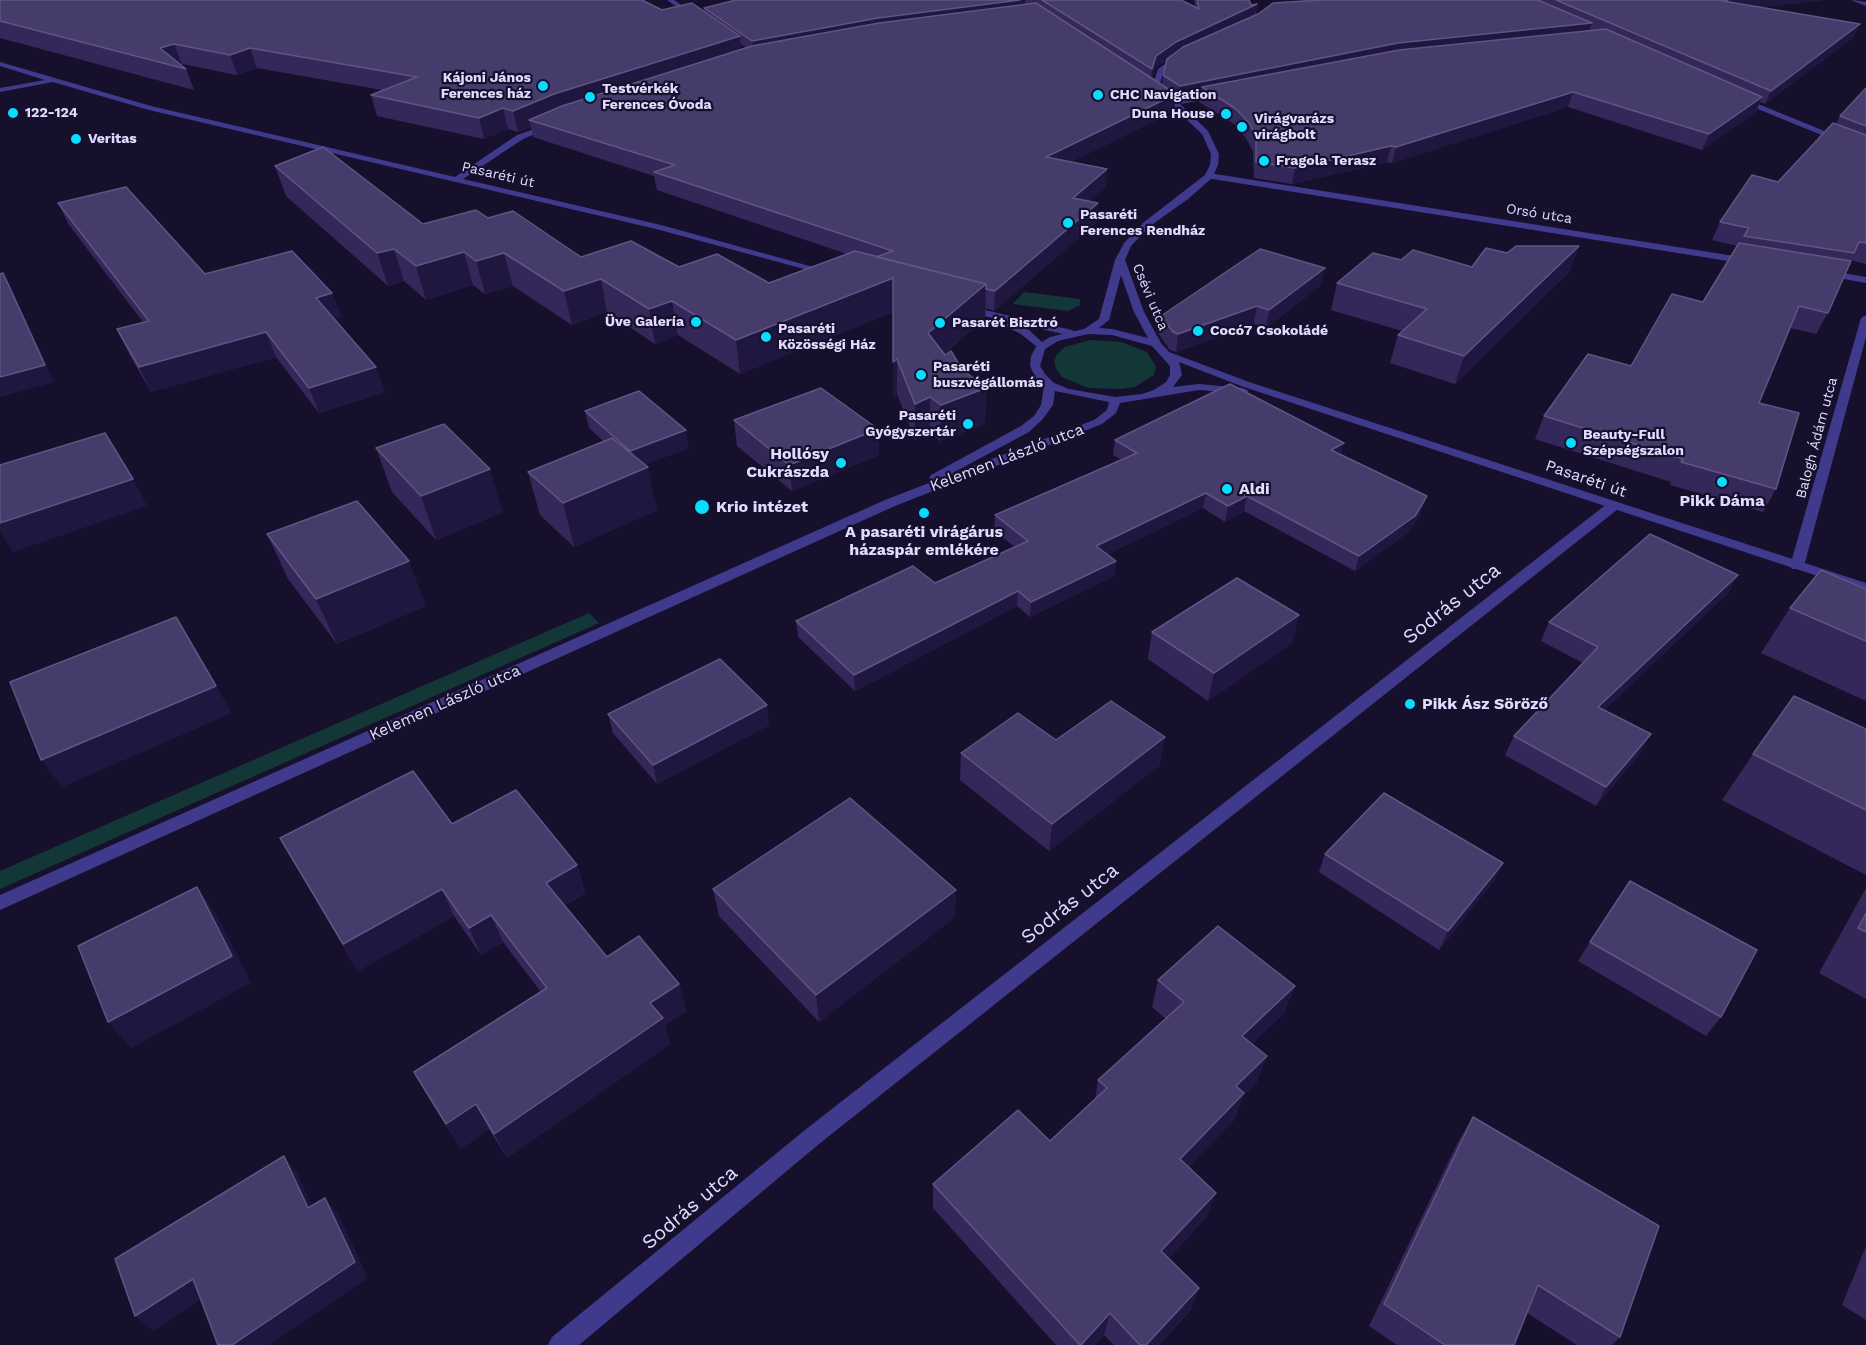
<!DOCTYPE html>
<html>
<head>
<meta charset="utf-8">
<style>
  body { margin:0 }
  canvas { display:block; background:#16102c }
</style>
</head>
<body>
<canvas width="1866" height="1345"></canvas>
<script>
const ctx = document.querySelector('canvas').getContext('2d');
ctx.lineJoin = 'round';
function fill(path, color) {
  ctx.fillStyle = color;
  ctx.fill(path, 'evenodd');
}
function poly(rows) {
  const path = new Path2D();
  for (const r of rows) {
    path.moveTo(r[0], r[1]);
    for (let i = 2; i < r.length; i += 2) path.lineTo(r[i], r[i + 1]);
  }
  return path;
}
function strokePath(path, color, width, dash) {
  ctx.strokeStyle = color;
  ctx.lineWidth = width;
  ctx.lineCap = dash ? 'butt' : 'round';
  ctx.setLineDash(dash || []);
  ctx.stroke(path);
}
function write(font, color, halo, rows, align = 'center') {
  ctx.font = font + ' "Work Sans",sans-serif';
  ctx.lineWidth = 4.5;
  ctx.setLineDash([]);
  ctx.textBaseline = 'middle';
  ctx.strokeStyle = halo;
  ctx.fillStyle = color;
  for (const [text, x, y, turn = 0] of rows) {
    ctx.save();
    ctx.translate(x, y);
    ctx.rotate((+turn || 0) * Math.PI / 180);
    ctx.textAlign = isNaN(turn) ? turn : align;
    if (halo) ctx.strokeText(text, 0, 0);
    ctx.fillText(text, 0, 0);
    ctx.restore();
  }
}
const green = poly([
  [1024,292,1080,299,1080,305,1068,311,1013,304],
  [1090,340,1121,342,1147,352,1156,367,1154,375,1135,387,1120,389,1088,388,1062,377,1056,369,1054,361,1057,354,1065,347],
  [589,613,599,623,0,889,0,871]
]);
const minor = poly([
  [667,0,674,0,698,17,693,18,667,0],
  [1852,0,1866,2,1866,6,1853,1,1852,0],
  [0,62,151,106,455,177,517,135,552,123,552,127,523,139,463,179,661,225,835,273,830,276,656,229,149,110,53,82,0,92,0,88,45,80,0,66,0,62],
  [1218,93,1221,97,1174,105,1170,103,1218,93],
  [1741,97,1866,148,1866,153,1738,101,1741,97],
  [1209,173,1747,258,1752,261,1747,264,1206,178,1206,174,1209,173],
  [1825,270,1866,277,1866,283,1822,275,1820,273,1825,270],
  [967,306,1072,330,1077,333,1072,336,1015,323,1029,330,1045,345,1046,347,1041,350,1021,334,1007,327,1006,325,1010,322,963,311,962,309,967,306],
  [1866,315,1866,337,1804,566,1802,569,1792,569,1790,566,1861,318,1866,315],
  [1613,502,1619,506,1618,509,819,1144,579,1345,548,1345,552,1337,805,1130,1608,503,1613,502]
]);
const tertiary = poly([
  [1181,53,1183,56,1163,71,1159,89,1177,101,1208,131,1219,154,1218,165,1212,178,1188,199,1150,226,1131,246,1125,260,1144,312,1161,343,1169,352,1249,382,1866,583,1866,592,1241,386,1179,362,1182,375,1173,387,1199,384,1243,388,1249,391,1243,394,1199,390,1120,403,1116,413,1102,424,895,506,0,910,0,895,885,500,934,481,929,478,931,475,1021,426,1034,416,1041,405,1044,386,1036,378,1030,366,1031,356,1037,345,1050,337,1084,329,1099,319,1115,260,1124,243,1144,222,1205,175,1210,165,1211,154,1202,134,1171,105,1151,90,1158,69,1181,53],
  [1121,275,1134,312,1148,338,1112,329,1099,328,1109,320,1121,275],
  [1088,334,1112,335,1152,346,1170,366,1170,375,1166,382,1154,390,1142,394,1115,397,1069,389,1054,383,1045,374,1040,366,1045,349,1058,341,1088,334],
  [1055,391,1109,402,1107,410,1094,420,947,476,1029,432,1042,420,1053,405,1055,391]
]);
const wall = poly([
  [0,0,662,10,704,12,704,8,736,0,1181,0,1195,7,1194,0,1249,0,1251,5,1257,4,1256,15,1321,0,1823,0,1763,7,1854,37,1765,104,1760,102,1756,112,1702,150,1568,107,1392,163,1387,162,1292,184,1254,178,1253,152,1246,138,1234,124,1199,102,1200,95,1178,99,1176,97,1174,111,1071,162,1106,187,1089,201,1097,222,994,311,986,308,985,318,944,354,986,388,985,424,940,441,930,433,915,440,897,394,893,398,893,312,740,374,678,335,655,344,607,312,572,325,513,286,485,294,473,285,426,300,404,281,388,286,286,196,275,166,423,224,488,218,581,257,679,267,769,283,847,254,657,190,654,176,533,137,531,127,518,132,508,129,484,139,377,116,371,95,382,90,257,68,237,75,182,64,180,64,186,69,194,90,0,38],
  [741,44,746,48,741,49],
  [1166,60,1163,75,1162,85,1152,78,1155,68],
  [1866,88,1866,264,1850,260,1828,313,1816,334,1790,328,1759,403,1776,489,1763,512,1670,485,1671,482,1535,439,1544,416,1631,366,1703,302,1737,246,1712,240,1720,222,1778,182,1836,124,1840,116],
  [58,203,205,274,332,293,341,317,334,319,385,392,319,413,276,357,151,392,129,354,117,329,143,322,69,225],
  [1579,246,1569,272,1455,384,1390,363,1398,335,1402,331,1331,310,1337,283,1401,260,1472,267,1507,253],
  [1321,285,1266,328,1254,324,1176,352,1170,350,1158,333,1161,316],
  [585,411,689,448,646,464,657,510,574,547,540,515,528,472,603,441,589,428],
  [734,420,878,429,879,455,792,491,737,446],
  [1115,440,1341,455,1422,511,1410,531,1355,571,1244,511,1225,522,1203,508,1108,554,1116,561,1114,576,1030,617,1017,606,855,691,798,637,796,621,935,583,1015,547,994,531,995,515,1122,460,1113,455],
  [376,448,503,512,436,540,392,492],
  [267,534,426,606,337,644,288,579],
  [1738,575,1728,593,1604,710,1640,754,1596,806,1505,755,1514,736,1583,663,1541,641,1549,622],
  [1866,589,1866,701,1761,653,1790,608],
  [1299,615,1292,643,1208,701,1148,659,1152,632],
  [608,714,769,725,657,784,613,733],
  [1866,729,1866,875,1722,800,1753,754],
  [1056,740,1160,765,1049,851,960,780,961,753],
  [452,824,577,865,585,893,565,905,607,957,679,984,686,1011,665,1025,670,1044,507,1158,489,1129,461,1149,429,1098,414,1072,541,992,503,942,481,955,454,916,358,971,280,838],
  [1325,854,1503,863,1493,882,1439,950,1319,872],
  [1866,888,1866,999,1819,973],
  [713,889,955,917,819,1022,719,916],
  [1590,942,1721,1017,1706,1036,1578,961],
  [1158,980,1285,1012,1252,1044,1257,1082,1243,1096,1235,1119,1188,1167,1207,1216,1169,1258,1199,1288,1191,1310,1159,1345,1114,1345,1104,1335,1095,1345,1056,1345,933,1208,933,1184,1050,1141,1095,1100,1098,1080,1166,1019,1152,1007],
  [1473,1117,1620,1337,1612,1345,1577,1345,1527,1313,1514,1345,1397,1345,1369,1326,1458,1142],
  [1866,1246,1866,1320,1842,1305]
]);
const shadedWall = poly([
  [1020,0,1025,0,1025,11,754,53,752,41,878,18],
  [1728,0,1823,0,1719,12,1723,1],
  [1257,4,1255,16,1175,54,1155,68,1151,82,1152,69,1156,56,1176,42],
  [1592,23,1587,36,1202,87,1200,95,1178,99,1180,86,1398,43],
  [1860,24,1854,37,1765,104,1771,91],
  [740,36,742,55,529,120,531,127,518,132,513,111,554,94],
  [174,44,182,64,174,66,160,48],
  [250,48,257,68,237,75,230,55],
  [1573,92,1568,107,1392,163,1396,147],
  [1176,94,1174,111,1045,175,1046,157],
  [1762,97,1756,112,1702,150,1709,134],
  [503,108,508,129,484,139,479,118],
  [1391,146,1387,162,1292,184,1295,168],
  [1107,169,1106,187,1072,216,1073,198],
  [1098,203,1097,222,994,311,995,291],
  [1579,246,1569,272,1455,384,1464,356],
  [394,249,404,281,388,286,377,253],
  [464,252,473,285,426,300,416,266],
  [504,253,513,286,485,294,476,261],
  [1325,268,1321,285,1266,328,1269,310],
  [3,273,12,289,54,382,0,397],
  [893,278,894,312,740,374,736,340],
  [601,279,607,312,572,325,564,291],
  [986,284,985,318,928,367,928,333],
  [332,293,341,317,324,322,316,298],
  [672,301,678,335,655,344,649,309],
  [1257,306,1254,324,1176,352,1178,334],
  [266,332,276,357,151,392,139,367],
  [897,359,897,394,893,398,893,362],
  [376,367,385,392,319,413,309,388],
  [986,388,985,424,940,441,941,405],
  [930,397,930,433,915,440,915,404],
  [878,429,879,455,792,491,789,465],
  [686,430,689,448,634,469,630,451],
  [1344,443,1340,457,1331,450],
  [648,467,657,510,574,547,563,503],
  [490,469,503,512,436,540,421,496],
  [133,479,147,506,13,552,0,532,0,523],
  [1206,493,1203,508,1094,561,1096,546],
  [1247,496,1244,511,1225,522,1228,506],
  [1427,496,1422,511,1410,531,1355,571,1359,556],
  [409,561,426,606,337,644,316,599],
  [1116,561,1114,576,1030,617,1031,602],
  [1738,575,1728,593,1588,726,1598,707],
  [1018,591,1017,606,855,691,854,675],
  [1299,615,1292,643,1208,701,1214,673],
  [216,686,232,713,62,787,41,760],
  [767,705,769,725,657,784,653,765],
  [1651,734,1640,754,1596,806,1606,787],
  [1165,737,1160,765,1049,851,1052,824],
  [1503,863,1493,882,1439,950,1448,931],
  [577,865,585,893,556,910,546,883],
  [197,887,216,914,251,983,131,1048,108,1022],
  [442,889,454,916,358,971,343,944],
  [956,890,955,917,819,1022,816,995],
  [491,915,503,942,481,955,469,928],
  [679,984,686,1011,665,1025,670,1044,507,1158,494,1134,650,1003],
  [1295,986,1285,1012,1234,1062,1242,1036],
  [1267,1056,1257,1082,1243,1096,1235,1119,1172,1183,1180,1159,1236,1086],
  [476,1104,489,1129,461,1149,446,1124],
  [284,1156,297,1173,321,1225,308,1208],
  [1216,1193,1207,1216,1154,1274,1161,1251],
  [325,1198,338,1214,368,1278,269,1345,232,1345],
  [193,1279,209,1294,153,1331,135,1316],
  [1199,1288,1191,1310,1159,1345,1146,1345],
  [1110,1313,1104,1335,1095,1345,1081,1345]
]);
const building = poly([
  [0,0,642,0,662,10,692,3,740,36,554,94,513,111,503,108,479,118,371,95,417,77,250,48,230,55,174,44,160,48,186,69,0,21,0,0],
  [736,0,1020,0,878,18,752,41,704,8,736,0],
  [1042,0,1181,0,1199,9,1197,0,1249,0,1251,5,1257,4,1176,42,1156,56,1152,69,1042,0],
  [1320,0,1540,0,1540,1,1592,23,1398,43,1180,86,1163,75,1167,59,1183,47,1258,14,1273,3,1320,0],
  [1556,0,1728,0,1723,1,1860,24,1771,91,1556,0],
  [1036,3,1176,94,1046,157,1107,169,1073,198,1098,203,995,291,986,289,986,284,876,257,893,251,654,172,675,165,529,120,562,106,752,46,879,23,1036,3],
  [1606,29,1762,97,1709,134,1573,92,1396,147,1391,146,1295,168,1256,162,1256,136,1249,123,1236,109,1202,87,1399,50,1606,29],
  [1866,88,1866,126,1840,116,1866,88],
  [1833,123,1866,135,1866,243,1859,242,1854,253,1744,236,1749,228,1720,222,1752,175,1778,182,1833,123],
  [323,147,423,224,476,210,488,218,513,211,581,257,631,241,679,267,717,254,769,283,855,251,986,284,928,333,945,355,951,351,962,369,986,388,941,405,930,397,915,404,897,359,893,362,893,278,736,340,672,301,649,309,601,279,564,291,504,253,476,261,464,252,416,266,394,249,377,253,275,166,323,147],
  [126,187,205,274,292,251,332,293,316,298,376,367,309,388,266,332,139,367,117,329,149,321,58,203,126,187],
  [1739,243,1851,261,1828,313,1799,306,1759,403,1799,413,1776,489,1681,462,1683,459,1544,416,1588,354,1631,366,1672,294,1703,302,1739,243],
  [1516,246,1579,246,1464,356,1398,335,1427,309,1337,283,1373,253,1401,260,1413,250,1472,267,1486,248,1507,253,1516,246],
  [1260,249,1325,268,1269,310,1257,306,1178,334,1173,332,1161,316,1260,249],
  [3,273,45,365,0,377,0,274,3,273],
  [1230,384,1344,443,1331,450,1427,496,1415,516,1359,556,1247,496,1228,506,1206,493,1096,546,1116,561,1031,602,1018,591,854,675,796,621,913,566,935,583,1028,541,995,515,1137,453,1115,440,1230,384],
  [821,388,878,429,789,465,734,420,821,388],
  [639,391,686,430,630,451,585,411,639,391],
  [444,424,490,469,421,496,376,448,444,424],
  [105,433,133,479,0,523,0,465,105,433],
  [612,438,648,467,563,503,528,472,612,438],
  [357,501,409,561,316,599,267,534,357,501],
  [1650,534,1738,575,1598,707,1651,734,1606,787,1514,736,1598,647,1549,622,1650,534],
  [1821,570,1866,589,1866,641,1790,608,1821,570],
  [1237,578,1299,615,1214,673,1152,632,1237,578],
  [176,617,216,686,41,760,10,682,176,617],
  [720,659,767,705,653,765,608,714,720,659],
  [1794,696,1866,729,1866,810,1753,754,1794,696],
  [1111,701,1165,737,1052,824,961,753,1018,713,1056,740,1111,701],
  [413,771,452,824,516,790,577,865,546,883,607,957,639,936,679,984,650,1003,663,1018,494,1134,476,1104,446,1124,414,1072,547,988,491,915,469,928,442,889,343,944,280,838,413,771],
  [1384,793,1503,863,1448,931,1325,854,1384,793],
  [850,798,956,890,816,995,713,889,850,798],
  [1630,881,1757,950,1721,1017,1590,942,1630,881],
  [197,887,232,956,108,1022,78,946,197,887],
  [1866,913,1866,932,1858,928,1866,913],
  [1218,926,1295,986,1242,1036,1267,1056,1236,1086,1244,1093,1180,1159,1216,1193,1161,1251,1199,1288,1146,1345,1140,1345,1110,1313,1081,1345,1080,1345,933,1184,1018,1110,1050,1141,1107,1088,1098,1080,1184,1002,1158,980,1218,926],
  [1473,1117,1659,1226,1620,1337,1538,1285,1514,1345,1445,1345,1384,1304,1473,1117],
  [284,1156,308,1208,325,1198,355,1262,232,1345,218,1345,193,1279,135,1316,115,1259,284,1156]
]);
const markers = [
  [543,86,6,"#07deff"],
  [1098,95,6,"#07deff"],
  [590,97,6,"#07deff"],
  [13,113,6,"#07deff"],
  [1226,114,6,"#07deff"],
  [1242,127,6,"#07deff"],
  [76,139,6,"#07deff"],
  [1264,161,6,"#07deff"],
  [1068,223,6,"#07deff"],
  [696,322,6,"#07deff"],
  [940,323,6,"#07deff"],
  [1198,331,6,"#07deff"],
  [766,337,6,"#07deff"],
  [921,375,6,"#07deff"],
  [968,424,6,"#07deff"],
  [1571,443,6,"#07deff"],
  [841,463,6,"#07deff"],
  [1722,482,6,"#07deff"],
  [1227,489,6,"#07deff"],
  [702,507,8,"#07deff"],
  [924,513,6,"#07deff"],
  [1410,704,6,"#07deff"]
];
const farPoinames = [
  ["Kájoni János",531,78,"right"],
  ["Ferences ház",531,94,"right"],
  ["Testvérkék",602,89],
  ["Ferences Óvoda",602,105],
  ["CHC Navigation",1110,95],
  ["122-124",25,113],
  ["Duna House",1214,114,"right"],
  ["Virágvarázs",1254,119],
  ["virágbolt",1254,135],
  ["Veritas",88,139],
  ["Fragola Terasz",1276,161],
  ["Pasaréti",1080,215],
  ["Ferences Rendház",1080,231],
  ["Üve Galería",684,322,"right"],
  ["Pasarét Bisztró",952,323],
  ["Pasaréti",778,329],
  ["Közösségi Ház",778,345],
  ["Cocó7 Csokoládé",1210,331],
  ["Pasaréti",933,367],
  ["buszvégállomás",933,383],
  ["Pasaréti",956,416,"right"],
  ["Gyógyszertár",956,432,"right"],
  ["Beauty-Full",1583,435],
  ["Szépségszalon",1583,451]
];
const farStreetnames = [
  ["Pasaréti út",498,175,13],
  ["Orsó utca",1539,214,9],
  ["Csévi utca",1150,297,67],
  ["Balogh Ádám utca",1817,438,-75]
];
const poiNames = [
  ["Hollósy",829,454,"right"],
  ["Cukrászda",829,472,"right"],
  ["Aldi",1239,489],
  ["Pikk Dáma",1722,501,"center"],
  ["Krio intézet",716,507],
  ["A pasaréti virágárus",924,532,"center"],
  ["házaspár emlékére",924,550,"center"],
  ["Pikk Ász Söröző",1422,704]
];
const streetNames = [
  ["Kelemen László utca",1007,458,-21],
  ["Pasaréti út",1586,479,19],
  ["Kelemen László utca",445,703,-24]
];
const nearStreetnames = [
  ["Sodrás utca",1452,604,-38],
  ["Sodrás utca",1070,904,-38],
  ["Sodrás utca",690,1208,-40]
];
fill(green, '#133636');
fill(minor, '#3f3a8c');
fill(tertiary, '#3f3a8c');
fill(wall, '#34285a');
fill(shadedWall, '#201740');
fill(building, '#463c6c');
strokePath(building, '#5e5583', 1.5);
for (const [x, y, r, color] of markers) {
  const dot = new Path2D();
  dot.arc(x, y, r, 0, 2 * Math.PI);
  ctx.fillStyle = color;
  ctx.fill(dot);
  strokePath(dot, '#16102c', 2);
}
write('bold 14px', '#e0dbff', '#16102c', farPoinames, 'left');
write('14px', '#e0dbff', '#16102c', farStreetnames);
write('bold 16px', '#e0dbff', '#16102c', poiNames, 'left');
write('16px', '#e0dbff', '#16102c', streetNames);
write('20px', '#e0dbff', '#16102c', nearStreetnames);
</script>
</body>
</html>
